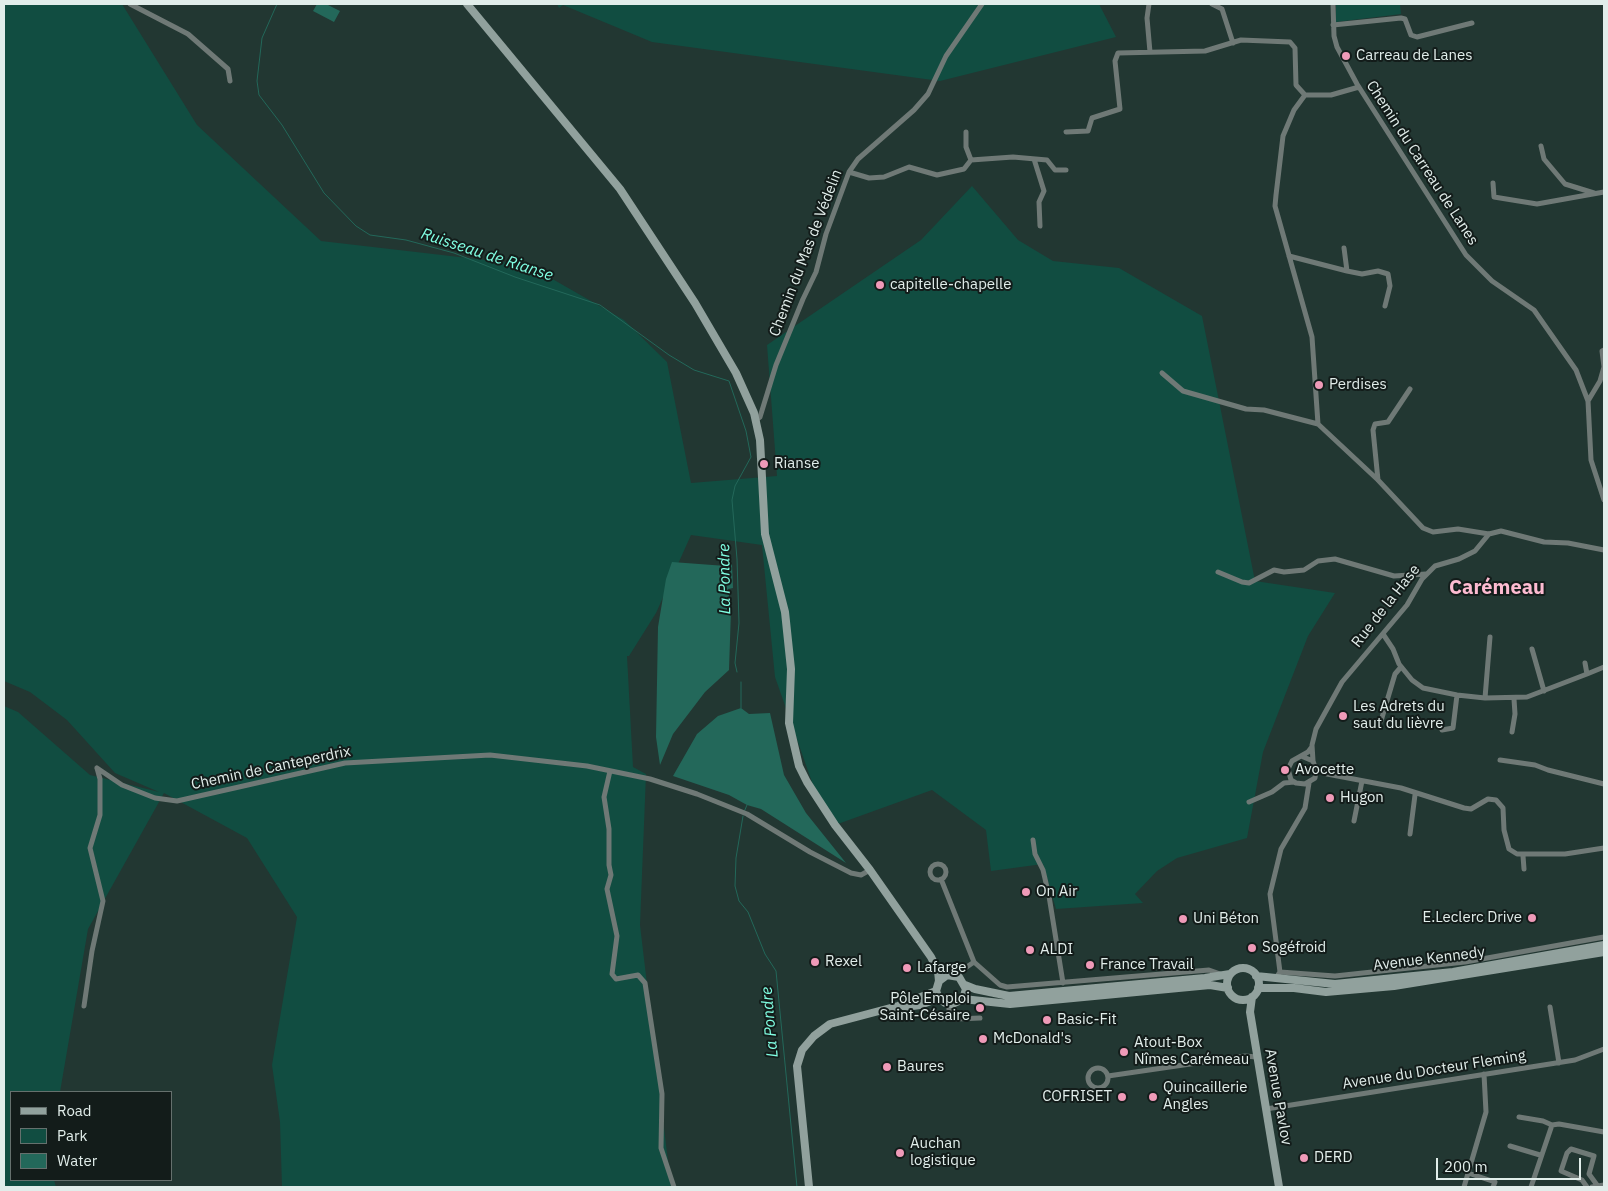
<!DOCTYPE html>
<html>
<head>
<meta charset="utf-8">
<style>
  body { margin:0 }
  #map { position:relative; width:1608px; height:1191px; overflow:hidden; background:#223732; font-family:"IBM Plex Sans",sans-serif }
  canvas { display:block }
  .frame { position:absolute; inset:0; border:5px solid #e1edea; pointer-events:none }
  .legend { position:absolute; left:10px; top:1091px; width:162px; height:90px; box-sizing:border-box; background:#131c1a; border:1px solid #65706d; margin:0; padding:6px 9px; list-style:none; font-size:15px; color:#e1edea }
  .legend li { display:flex; align-items:center; gap:10px; height:25px }
  .legend b { width:25px; border:1px solid #65706d }
  .scale { position:absolute; left:1436px; top:1158px; width:145px; height:22px; box-sizing:border-box; border:2px solid #e1edea; border-top:0; padding-left:6px; font-size:15px; line-height:18px; white-space:nowrap; color:#e1edea; -webkit-text-stroke:4px #131c1a; paint-order:stroke }
</style>
</head>
<body>
<div id="map">
<canvas width="1608" height="1191"></canvas>
<div class="frame"></div>
<ul class="legend">
<li><b style="height:6px;background:#91a19d"></b>Road</li>
<li><b style="height:14px;background:#114d41"></b>Park</li>
<li><b style="height:14px;background:#23685a"></b>Water</li>
</ul>
<div class="scale">200 m</div>
</div>
<script>
const ctx = document.querySelector('canvas').getContext('2d');
ctx.lineJoin = 'round';
function fill(path, color) {
  ctx.fillStyle = color;
  ctx.fill(path, 'evenodd');
}
function poly(rows) {
  const path = new Path2D();
  for (const r of rows) {
    if (r.length === 3) {
      path.moveTo(r[0] + r[2], r[1]);
      path.arc(r[0], r[1], r[2], 0, 2 * Math.PI);
      continue;
    }
    path.moveTo(r[0], r[1]);
    for (let i = 2; i < r.length; i += 2) path.lineTo(r[i], r[i + 1]);
  }
  return path;
}
function strokePath(path, color, width, dash) {
  ctx.strokeStyle = color;
  ctx.lineWidth = width;
  ctx.lineCap = dash ? 'butt' : 'round';
  ctx.setLineDash(dash || []);
  ctx.stroke(path);
}
function write(font, color, halo, rows, align = 'center') {
  ctx.font = font + ' "IBM Plex Sans",sans-serif';
  ctx.lineWidth = 4;
  ctx.setLineDash([]);
  ctx.textBaseline = 'middle';
  ctx.strokeStyle = halo;
  ctx.fillStyle = color;
  for (const [text, x, y, turn = 0] of rows) {
    ctx.save();
    ctx.translate(x, y);
    ctx.rotate((+turn || 0) * Math.PI / 180);
    ctx.textAlign = isNaN(turn) ? turn : align;
    if (halo) ctx.strokeText(text, 0, 0);
    ctx.fillText(text, 0, 0);
    ctx.restore();
  }
}
const green = poly([
  [4,4,122,4,197,125,321,241,528,265,624,320,667,362,691,483,777,476,767,345,921,240,972,186,1018,240,1053,261,1119,268,1202,316,1255,581,1335,593,1308,636,1263,752,1247,838,1177,858,1157,871,1135,894,1143,903,1056,909,1043,864,991,871,986,830,932,790,835,825,813,785,775,677,762,545,691,535,656,613,629,656,627,656,633,767,646,774,640,925,671,1187,282,1187,280,1122,272,1065,297,917,247,838,164,793,88,929,60,1092,11,1092,11,1180,54,1180,56,1187,4,1187,4,706,18,712,90,775,159,792,115,773,67,720,30,692,4,681],
  [557,4,1099,4,1116,37,940,81,652,42,563,5,559,8],
  [1336,4,1400,4,1401,14,1336,22]
]);
const water = poly([
  [317,4,326,4,340,11,334,22,313,11],
  [672,562,726,566,732,564,733,588,728,589,731,610,729,670,705,692,673,734,660,765,656,737,658,627,666,579],
  [741,708,749,714,770,713,784,775,806,813,846,863,761,809,747,805,729,795,673,776,697,734,718,716]
]);
const stream = poly([
  [277,4,262,38,257,81,259,95,282,125,324,193,356,226,370,235,406,240,454,253,515,277,600,305,669,355,694,370,729,381,746,431,751,457,735,486,732,500,737,559,739,623,735,663,737,672],
  [741,682,741,708],
  [744,812,747,805],
  [743,816,736,858,735,886,739,901,748,912,765,954,776,971,797,1187]
]);
const street = poly([
  [130,4,188,34,228,69,230,81],
  [1149,4,1147,18,1150,52],
  [1212,4,1222,9,1233,43],
  [1333,4,1334,36,1337,47,1357,84,1466,255,1492,281,1534,310,1576,370,1588,401,1591,460,1604,500],
  [1333,25,1401,18,1405,19,1411,35,1417,37,1472,23],
  [1359,87,1331,95,1305,95,1294,110,1283,136,1276,195,1275,206,1312,337,1318,424,1378,480,1423,528,1433,532,1458,529,1489,534,1501,531,1544,542,1568,543,1604,550],
  [966,132,966,147,971,160],
  [1066,132,1088,131,1092,118,1120,109,1115,61,1118,53,1205,51,1241,40,1290,42,1295,48,1296,85,1305,95],
  [1541,146,1544,159,1565,184,1594,193],
  [1034,159,1044,191,1039,202,1040,226],
  [849,172,869,178,884,177,909,167,937,175,964,169,971,160,1013,157,1047,160,1055,170,1066,170],
  [1493,183,1494,197,1537,204,1604,192],
  [1289,256,1347,271,1344,248],
  [1347,271,1362,274,1378,271,1388,274,1390,286,1385,306],
  [1162,373,1183,391,1246,409,1264,410,1318,424],
  [1588,401,1600,381,1604,367,1602,351,1604,350],
  [755,421,760,417,776,365,803,299,816,272,826,234,849,172,858,159,914,110,928,94,946,56,982,4],
  [1378,480,1373,430,1375,424,1388,422,1410,389],
  [1218,572,1242,582,1249,583,1274,570,1284,572,1304,570,1318,561,1335,559,1394,576,1426,574],
  [1383,634,1393,649,1399,664,1412,680,1423,688,1457,695,1485,698,1527,697,1587,674,1585,663],
  [1532,649,1544,691],
  [1587,674,1604,667],
  [1485,698,1490,637],
  [1381,721,1395,674,1401,667],
  [1442,730,1453,728,1457,695],
  [1512,732,1515,714,1514,699],
  [1301,756,1313,761,1316,770,1315,778,1305,784,1296,783,1291,780,1288,769,1292,761,1308,752,1311,748],
  [1500,760,1535,765,1548,770,1604,784],
  [1313,761,1312,745,1316,729,1342,682,1407,605,1422,579,1435,566,1459,559,1475,551,1489,534],
  [97,768,122,785,155,798,177,801,345,763,490,755,587,766,650,779,697,794,747,814,810,852,851,873,861,875,870,870],
  [1316,768,1327,774,1401,788,1464,808,1471,809,1488,799,1496,800,1503,808,1504,830,1509,849,1517,854,1565,854,1604,848],
  [610,771,604,797,609,829,609,865,611,875,607,889,617,936,612,974,616,979,638,975,645,983,662,1094,661,1148,674,1187],
  [1249,802,1272,792,1284,783,1294,782],
  [1354,821,1362,781],
  [1410,834,1415,795],
  [1033,840,1035,854,1043,870,1049,896,1063,983],
  [1523,856,1524,869],
  [938,872,8],
  [941,879,974,962,955,975],
  [974,962,1000,985,1007,987,1209,970,1223,975],
  [1280,972,1335,976,1465,962,1604,937],
  [1278,975,1280,972,1270,894,1281,849,1305,808,1309,783],
  [949,1004,949,1012,956,1019,980,1018],
  [84,1006,92,951,103,901,90,848,100,815,100,779,97,768],
  [1550,1007,1559,1063],
  [1098,1078,10],
  [1108,1076,1245,1056,1257,1057],
  [1266,1109,1575,1060,1604,1049],
  [1519,1117,1543,1121,1552,1125],
  [1510,1146,1540,1155],
  [1468,1173,1495,1182,1493,1187],
  [1464,1187,1486,1112,1484,1074],
  [1531,1187,1552,1125,1559,1124,1604,1132],
  [1587,1187,1582,1180,1561,1171,1567,1153,1571,1149,1594,1156,1589,1174,1597,1185],
  [1592,1187,1604,1185]
]);
const secondary = poly([
  [467,4,620,189,695,303,736,373,754,413,760,440,765,534,785,612,791,669,789,723,799,766,807,782,835,825,870,870,931,957,938,971,939,981,936,991,939,998,945,1003,952,1004,963,999,966,989,959,977,947,975,939,981],
  [1243,984,16],
  [1256,976,1335,984,1453,972,1604,945],
  [965,985,975,989,1009,996,1205,978,1230,974],
  [1258,988,1294,988,1326,992,1394,986,1604,952],
  [1252,997,1250,1012,1279,1187],
  [963,999,1010,1004,1210,985,1228,988],
  [905,1007,920,1005,939,998],
  [809,1187,797,1066,802,1050,814,1036,830,1024,898,1006,936,991]
]);
const markers = [
  [1346,56,5,"#ef9ab8"],
  [880,285,5,"#ef9ab8"],
  [1319,385,5,"#ef9ab8"],
  [764,464,5,"#ef9ab8"],
  [1343,716,5,"#ef9ab8"],
  [1285,770,5,"#ef9ab8"],
  [1330,798,5,"#ef9ab8"],
  [1026,892,5,"#ef9ab8"],
  [1532,918,5,"#ef9ab8"],
  [1183,919,5,"#ef9ab8"],
  [1252,948,5,"#ef9ab8"],
  [1030,950,5,"#ef9ab8"],
  [815,962,5,"#ef9ab8"],
  [1090,965,5,"#ef9ab8"],
  [907,968,5,"#ef9ab8"],
  [980,1008,5,"#ef9ab8"],
  [1047,1020,5,"#ef9ab8"],
  [983,1039,5,"#ef9ab8"],
  [1124,1052,5,"#ef9ab8"],
  [887,1067,5,"#ef9ab8"],
  [1122,1097,5,"#ef9ab8"],
  [1153,1097,5,"#ef9ab8"],
  [900,1153,5,"#ef9ab8"],
  [1304,1158,5,"#ef9ab8"]
];
const poiNames = [
  ["Carreau de Lanes",1356,56],
  ["capitelle-chapelle",890,285],
  ["Perdises",1329,385],
  ["Rianse",774,464],
  ["Les Adrets du",1353,707],
  ["saut du lièvre",1353,724],
  ["Avocette",1295,770],
  ["Hugon",1340,798],
  ["On Air",1036,892],
  ["E.Leclerc Drive",1522,918,"right"],
  ["Uni Béton",1193,919],
  ["Sogéfroid",1262,948],
  ["ALDI",1040,950],
  ["Rexel",825,962],
  ["France Travail",1100,965],
  ["Lafarge",917,968],
  ["Pôle Emploi",970,999,"right"],
  ["Saint-Césaire",970,1016,"right"],
  ["Basic-Fit",1057,1020],
  ["McDonald's",993,1039],
  ["Atout-Box",1134,1043],
  ["Nîmes Carémeau",1134,1060],
  ["Baures",897,1067],
  ["Quincaillerie",1163,1088],
  ["Angles",1163,1105],
  ["COFRISET",1112,1097,"right"],
  ["Auchan",910,1144],
  ["logistique",910,1161],
  ["DERD",1314,1158]
];
const streetNames = [
  ["Chemin du Carreau de Lanes",1422,163,57],
  ["Chemin du Mas de Védelin",806,253,-69],
  ["Rue de la Hase",1386,606,-52],
  ["Chemin de Canteperdrix",271,768,-12],
  ["Avenue Kennedy",1429,959,-7],
  ["Avenue du Docteur Fleming",1434,1070,-9],
  ["Avenue Pavlov",1278,1097,80]
];
const waterNames = [
  ["Ruisseau de Rianse",487,255,18],
  ["La Pondre",725,579,-91],
  ["La Pondre",770,1022,-95]
];
const districtNames = [
  ["Carémeau",1497,588]
];
fill(green, '#114d41');
fill(water, '#23685a');
strokePath(stream, '#23685a', 1);
strokePath(street, '#6f7976', 5);
strokePath(secondary, '#91a19d', 8);
for (const [x, y, r, color] of markers) {
  const dot = new Path2D();
  dot.arc(x, y, r, 0, 2 * Math.PI);
  ctx.fillStyle = color;
  ctx.fill(dot);
  strokePath(dot, '#131c1a', 2);
}
write('15px', '#e1edea', '#131c1a', poiNames, 'left');
write('15px', '#e1edea', '#131c1a', streetNames);
write('italic 16px', '#81ffe3', '#131c1a', waterNames);
write('bold 20px', '#fdbbd1', '#131c1a', districtNames);
</script>
</body>
</html>
